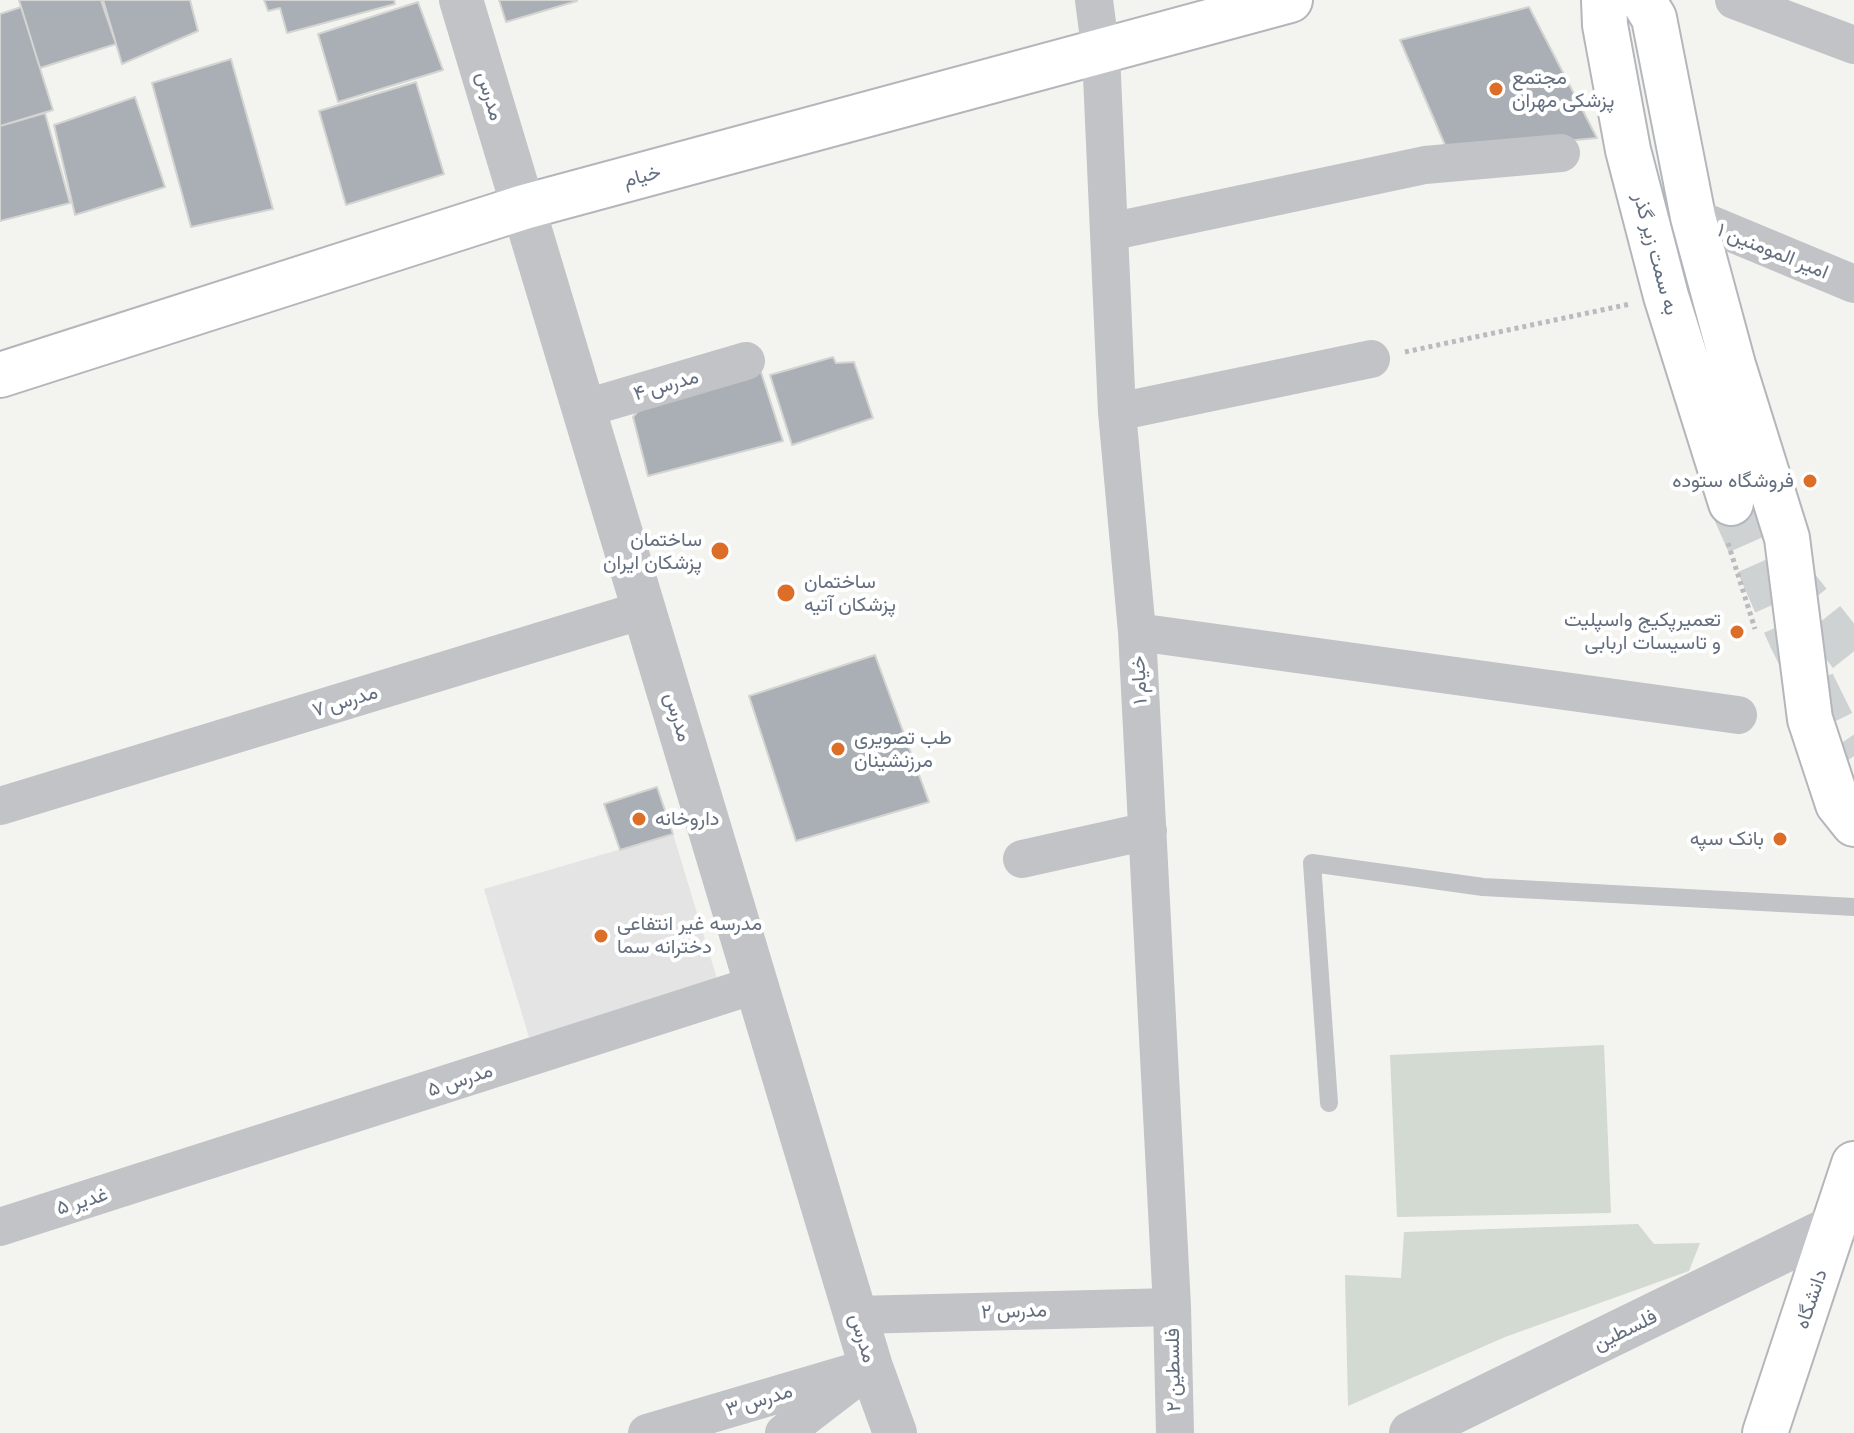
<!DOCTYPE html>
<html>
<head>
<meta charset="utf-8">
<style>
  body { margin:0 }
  canvas { display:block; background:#f3f3ef }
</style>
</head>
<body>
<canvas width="1854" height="1433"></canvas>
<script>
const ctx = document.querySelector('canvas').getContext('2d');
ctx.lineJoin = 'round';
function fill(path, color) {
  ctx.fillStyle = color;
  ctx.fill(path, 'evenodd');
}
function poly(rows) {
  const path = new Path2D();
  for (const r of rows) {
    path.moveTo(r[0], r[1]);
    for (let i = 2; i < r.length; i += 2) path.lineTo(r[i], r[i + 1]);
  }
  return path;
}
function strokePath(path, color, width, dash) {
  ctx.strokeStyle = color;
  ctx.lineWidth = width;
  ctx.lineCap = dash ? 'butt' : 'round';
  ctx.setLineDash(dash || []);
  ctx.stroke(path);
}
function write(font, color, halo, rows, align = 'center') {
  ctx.font = font + ' Lato,Vazirmatn,sans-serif';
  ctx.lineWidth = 8;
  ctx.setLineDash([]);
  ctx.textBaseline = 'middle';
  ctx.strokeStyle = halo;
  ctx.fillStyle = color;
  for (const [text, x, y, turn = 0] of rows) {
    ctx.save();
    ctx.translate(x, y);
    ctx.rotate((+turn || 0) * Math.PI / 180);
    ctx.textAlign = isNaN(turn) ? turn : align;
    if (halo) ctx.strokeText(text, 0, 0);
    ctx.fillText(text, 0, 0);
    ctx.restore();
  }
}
const built = poly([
  [673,834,718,982,529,1037,484,889]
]);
const green = poly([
  [1604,1045,1611,1213,1397,1217,1390,1055],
  [1638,1224,1654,1244,1700,1243,1689,1271,1505,1337,1348,1406,1345,1275,1401,1278,1404,1232]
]);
const building = poly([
  [19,0,101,0,116,44,40,68,19,0],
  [103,0,190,0,198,31,122,64,103,0],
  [264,0,394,0,395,4,287,33,280,8,268,11,264,0],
  [499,0,576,0,577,1,506,22,499,0],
  [418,2,443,70,338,102,318,34,418,2],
  [21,7,53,110,0,126,0,14,21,7],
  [1529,7,1597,138,1448,152,1400,40,1529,7],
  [231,59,273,209,191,227,152,83,231,59],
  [416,82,444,174,346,205,319,111,416,82],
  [135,97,165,187,75,215,54,125,135,97],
  [45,113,70,203,0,221,0,126,45,113],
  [833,357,836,363,854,362,873,418,792,445,770,375,833,357],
  [761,372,783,441,648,476,633,417,642,406,761,372],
  [875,655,929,802,796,841,749,696,875,655],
  [657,787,673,834,620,850,604,804,657,787]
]);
const secondaryTunnel = poly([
  [1731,503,1791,639,1835,728,1854,756],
  [1782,568,1854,659]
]);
const path = poly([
  [1405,352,1630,304],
  [1728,543,1755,629]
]);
const service = poly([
  [1329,1103,1312,863,1483,887,1854,907]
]);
const minor = poly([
  [1094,0,1101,54,1117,412,1137,632,1172,1307,1175,1433],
  [1734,0,1854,45],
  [1693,217,1854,284],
  [1109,232,1425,165,1561,153],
  [586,408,746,361],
  [1117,412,1371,359],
  [1137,632,1738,715],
  [0,806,646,609],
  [1022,859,1148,831],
  [0,1227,758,984],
  [856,1315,1172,1307],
  [647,1433,871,1367],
  [784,1433,852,1381]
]);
const tertiary = poly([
  [461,0,871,1367,895,1433],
  [1411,1433,1837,1225]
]);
const secondary = poly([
  [1604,0,1605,25,1628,150,1666,296,1731,503],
  [1643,0,1654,18,1693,217,1733,365,1787,538,1810,719,1838,804,1854,824],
  [0,375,524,207,1290,0]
]);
const primary = poly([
  [1765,1433,1854,1164]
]);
const markers = [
  [1496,89,8,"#dc6e27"],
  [1810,481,8,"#dc6e27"],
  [720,551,10,"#dc6e27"],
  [786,593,10,"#dc6e27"],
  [1737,632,8,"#dc6e27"],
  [838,749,8,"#dc6e27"],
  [639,819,8,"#dc6e27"],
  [1780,839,8,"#dc6e27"],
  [601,936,8,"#dc6e27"]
];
const poiNames = [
  ["مجتمع",1512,78],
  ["پزشکی مهران",1512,101],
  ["فروشگاه ستوده",1794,481,"right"],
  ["ساختمان",702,540,"right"],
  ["پزشکان ایران",702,563,"right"],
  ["ساختمان",804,582],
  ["پزشکان آتیه",804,605],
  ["تعمیرپکیج واسپلیت",1721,620,"right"],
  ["و تاسیسات اربابی",1721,643,"right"],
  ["طب تصویری",854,738],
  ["مرزنشینان",854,761],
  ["داروخانه",655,819],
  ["بانک سپه",1764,839,"right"],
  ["مدرسه غیر انتفاعی",617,924],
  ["دخترانه سما",617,947]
];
const streetNames = [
  ["مدرس",490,96,73],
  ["خیام",642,176,-15],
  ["امیر المومنین ۱",1773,251,22],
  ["به سمت زیر گذر",1656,254,75],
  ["مدرس ۴",666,385,-16],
  ["خیام ۱",1139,680,-93],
  ["مدرس ۷",345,701,-17],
  ["مدرس",678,717,73],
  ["مدرس ۵",460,1080,-18],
  ["غدیر ۵",82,1201,-17],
  ["دانشگاه",1811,1299,-71],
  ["مدرس ۲",1014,1311,-2],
  ["فلسطین",1625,1330,-26],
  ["مدرس",863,1338,73],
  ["فلسطین ۲",1173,1370,-91],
  ["مدرس ۳",759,1400,-17]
];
fill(built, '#e3e4e3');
fill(green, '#d3dad1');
fill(building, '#a9afb5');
strokePath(building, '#d4d5d2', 2);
strokePath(secondaryTunnel, '#cfd2d3', 44, [44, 22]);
strokePath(secondary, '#b3b6bb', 48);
strokePath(primary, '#b4b6ba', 48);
strokePath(path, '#babbbe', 5, [4, 4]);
strokePath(service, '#c1c3c7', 18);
strokePath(minor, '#c1c3c7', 38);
strokePath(tertiary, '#c1c3c7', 44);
strokePath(secondary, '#fff', 44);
strokePath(primary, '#fff', 44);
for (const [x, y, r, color] of markers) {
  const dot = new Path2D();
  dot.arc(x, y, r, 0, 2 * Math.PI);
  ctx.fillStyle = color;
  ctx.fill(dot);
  strokePath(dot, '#fff', 3);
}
write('20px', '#636e7f', '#fff', poiNames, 'left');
write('20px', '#636e7f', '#fff', streetNames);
</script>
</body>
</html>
